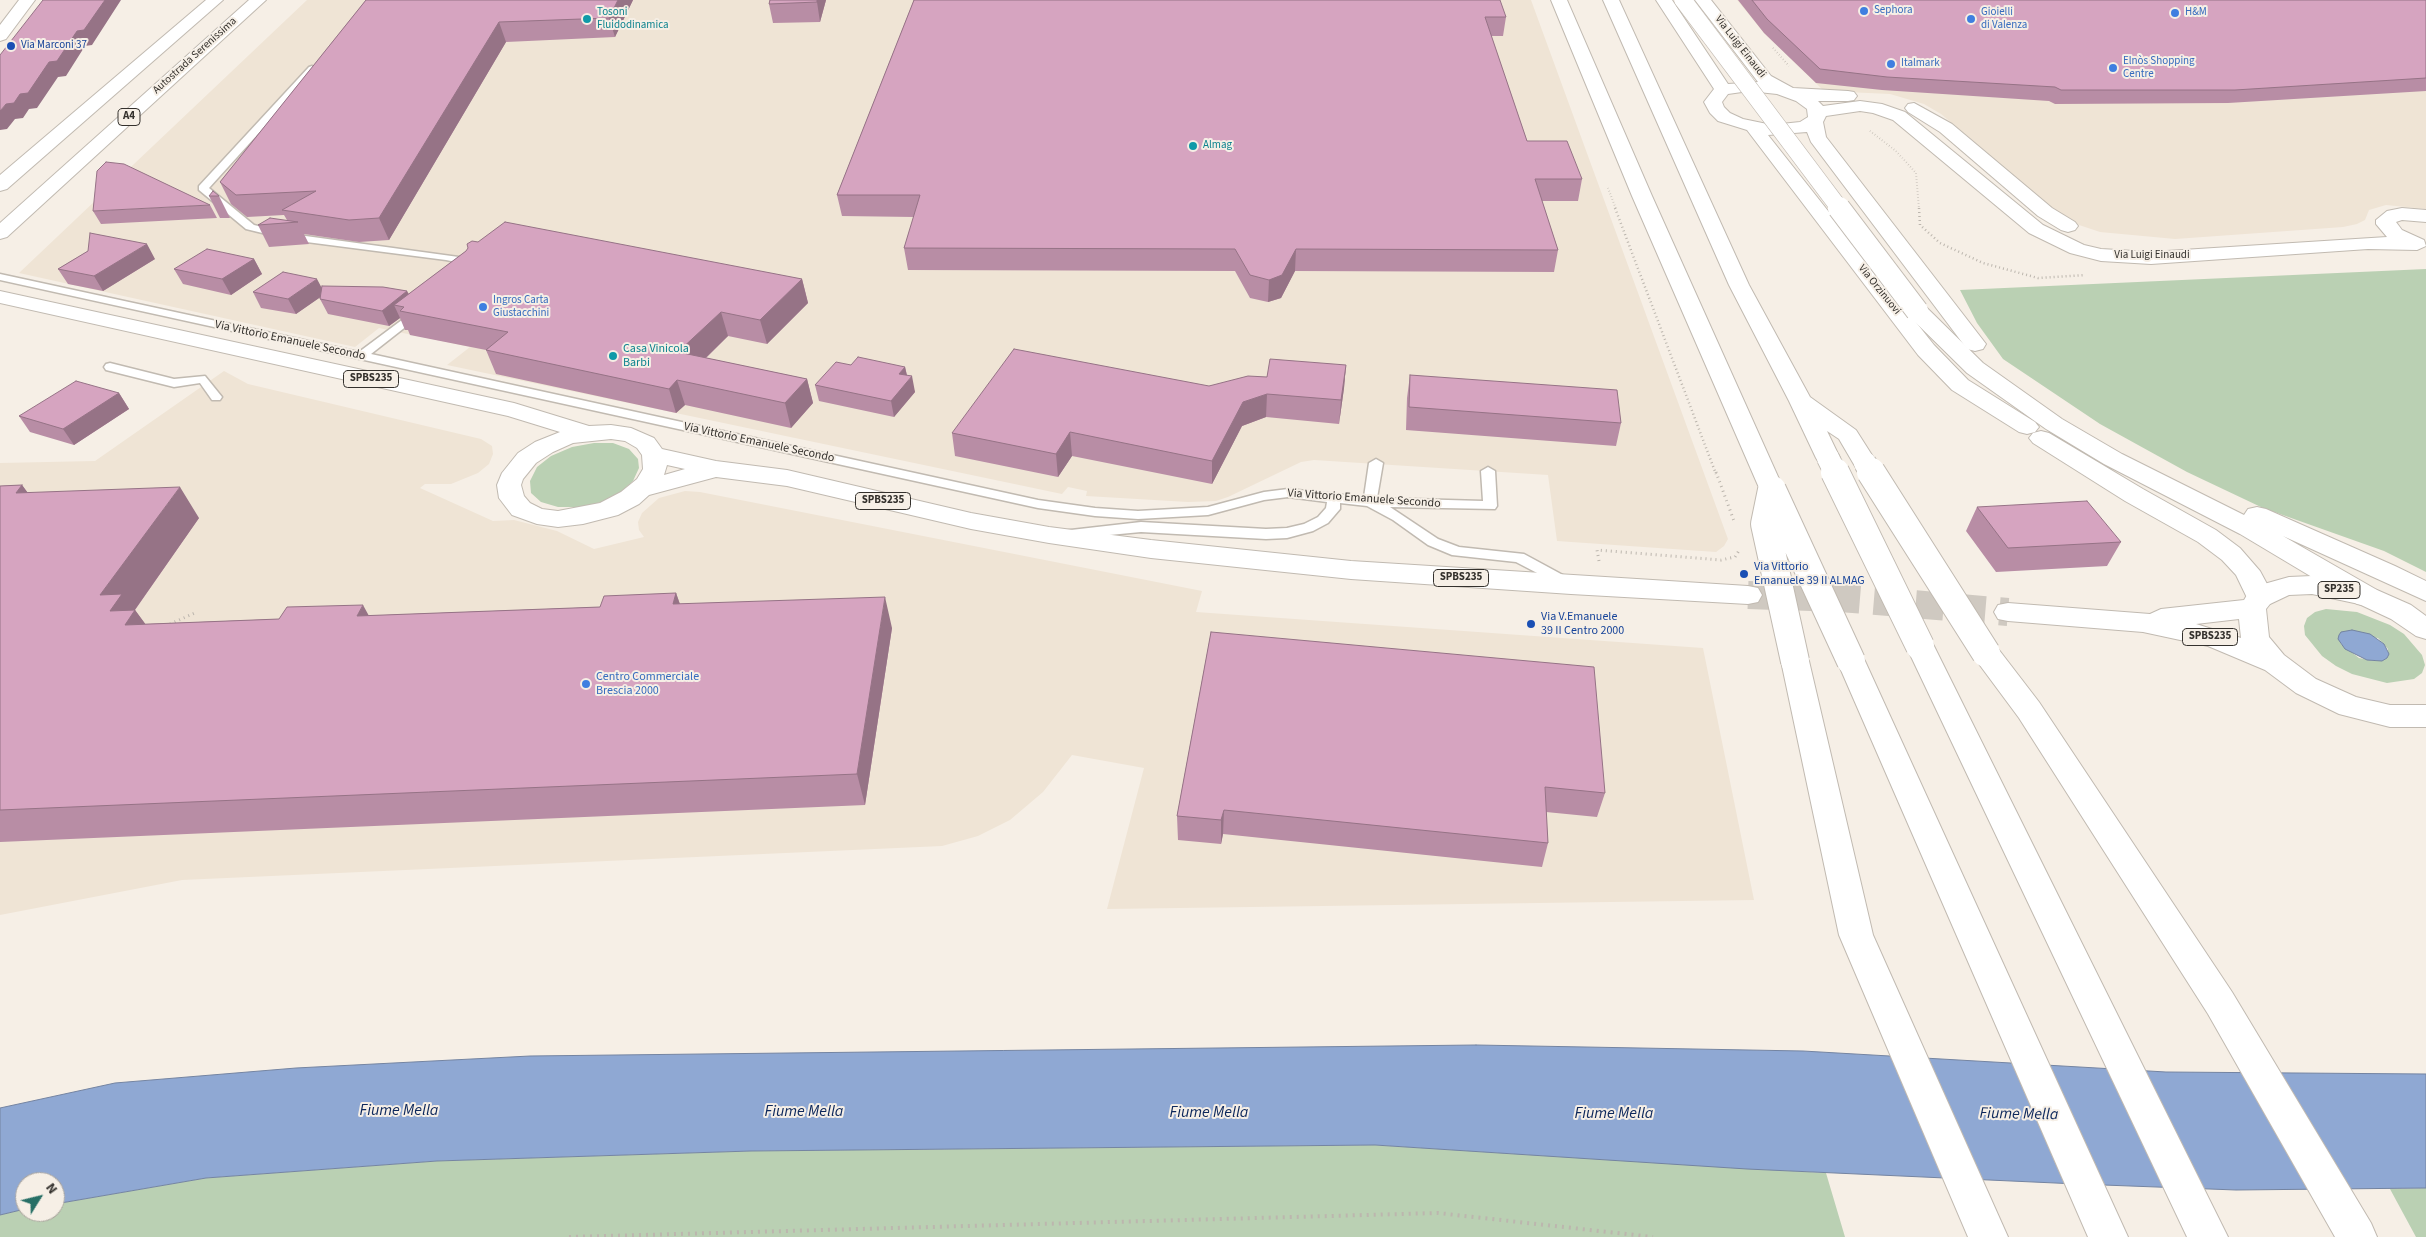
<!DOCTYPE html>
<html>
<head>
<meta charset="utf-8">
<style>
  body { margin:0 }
  #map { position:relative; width:2426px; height:1237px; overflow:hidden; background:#f6efe6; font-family:"Source Sans 3",sans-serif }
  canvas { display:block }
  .north { position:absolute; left:15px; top:1172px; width:50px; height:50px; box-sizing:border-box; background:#f6efe6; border:1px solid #a8a39c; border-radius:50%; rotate:54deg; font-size:14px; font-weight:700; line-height:20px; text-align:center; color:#34312d }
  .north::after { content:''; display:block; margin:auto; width:18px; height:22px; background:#276f66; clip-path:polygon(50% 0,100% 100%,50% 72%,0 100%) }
</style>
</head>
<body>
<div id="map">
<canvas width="2426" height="1237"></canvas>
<div class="north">N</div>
</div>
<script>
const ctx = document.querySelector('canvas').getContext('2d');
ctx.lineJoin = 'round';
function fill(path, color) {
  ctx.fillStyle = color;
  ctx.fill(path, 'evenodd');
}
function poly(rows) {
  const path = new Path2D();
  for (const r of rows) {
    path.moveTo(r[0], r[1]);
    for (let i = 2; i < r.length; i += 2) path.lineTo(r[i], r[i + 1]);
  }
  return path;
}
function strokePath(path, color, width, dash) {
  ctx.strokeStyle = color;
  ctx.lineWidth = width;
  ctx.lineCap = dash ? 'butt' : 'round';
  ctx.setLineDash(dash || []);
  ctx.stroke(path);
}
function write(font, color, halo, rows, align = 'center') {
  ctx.font = font + ' "Source Sans 3",sans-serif';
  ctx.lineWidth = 4;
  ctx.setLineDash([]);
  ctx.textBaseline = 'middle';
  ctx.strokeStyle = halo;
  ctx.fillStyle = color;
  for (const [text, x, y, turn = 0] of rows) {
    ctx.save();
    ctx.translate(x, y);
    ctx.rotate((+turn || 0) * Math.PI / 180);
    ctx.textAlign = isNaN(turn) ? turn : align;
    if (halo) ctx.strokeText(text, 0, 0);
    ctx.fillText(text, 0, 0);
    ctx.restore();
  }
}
const built = poly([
  [307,0,1531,0,1728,539,1724,546,1716,552,1557,541,1548,475,1314,460,1301,462,1228,497,1216,501,1188,502,1086,496,1087,491,1068,487,1062,494,447,365,470,347,379,328,355,347,19,273],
  [1737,0,2426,0,2426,209,2386,205,2369,210,2365,220,2357,224,2343,227,2175,239,2100,232,2079,225,2063,217,1941,114,1924,104,1890,94,1824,91,1764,33],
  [224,371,248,384,481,439,492,446,493,454,489,464,478,473,451,484,425,484,420,488,493,521,514,520,557,531,594,549,644,537,639,530,638,522,642,513,659,498,685,491,700,492,1202,591,1196,612,1703,648,1754,900,1107,909,1144,768,1072,755,1043,792,1010,820,978,836,942,846,182,880,0,915,0,463,95,461]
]);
const green = poly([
  [2426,269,2426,572,2384,551,2263,508,2187,472,2100,424,2003,359,1977,323,1960,290],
  [594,443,613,443,629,449,638,459,639,468,633,481,621,492,602,502,580,507,558,507,541,502,531,493,530,481,537,467,551,456,572,447],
  [2326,609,2357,612,2390,625,2404,634,2422,655,2425,665,2422,673,2414,679,2387,683,2352,674,2336,666,2322,656,2305,635,2304,626,2307,618,2315,612],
  [2339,635,2378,638,2388,649,2387,658,2375,661,2359,658,2341,644],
  [1375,1145,1826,1173,1845,1237,0,1237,0,1215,25,1209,25,1212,55,1212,55,1204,206,1178,437,1161,751,1151],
  [2426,1188,2426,1237,2416,1237,2390,1189]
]);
const water = poly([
  [2352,630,2370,634,2384,644,2389,654,2387,658,2382,661,2367,660,2345,649,2338,639,2339,635,2341,632,2352,630],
  [1476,1045,1803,1051,2166,1072,2426,1074,2426,1188,2236,1190,2077,1184,1747,1169,1375,1145,751,1151,437,1161,206,1178,55,1204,55,1182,25,1182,25,1209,0,1215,0,1108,115,1083,296,1068,530,1056,1476,1045]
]);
const primaryTunnel = poly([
  [1748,595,1840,598,2008,612]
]);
const pathFar3 = poly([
  [1773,48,1789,66],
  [1870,131,1896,151,1916,173,1919,209],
  [1608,188,1616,209]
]);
const pathFar2 = poly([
  [1615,208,1716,474],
  [1919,208,1920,225,1940,243,1983,263,2038,278,2085,275]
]);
const pathFar1 = poly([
  [1716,472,1734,521],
  [1599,561,1597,550,1721,560,1735,557,1740,549],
  [170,624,197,612]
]);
const path = poly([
  [569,1237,1438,1213,1653,1237]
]);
const service = poly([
  [312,66,317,69,315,71,209,188,254,225,291,234,466,258,472,261,475,269,473,271,465,271,461,263,446,260,291,240,246,229,199,190,199,186,309,67,312,66],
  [0,274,359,352,418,308,424,312,422,314,371,354,1038,500,1095,508,1138,511,1208,507,1264,492,1288,489,1364,497,1369,463,1376,459,1383,463,1377,498,1483,501,1481,471,1488,467,1495,471,1497,506,1495,509,1390,507,1438,539,1459,547,1524,554,1572,580,1574,583,1567,588,1562,586,1516,562,1452,555,1428,545,1393,520,1367,506,1340,503,1340,509,1328,523,1313,531,1287,538,1266,539,1141,532,1067,539,1062,537,1060,534,1062,531,1141,522,1266,529,1287,528,1304,524,1318,517,1326,508,1327,502,1288,497,1264,500,1208,515,1138,519,1095,516,1038,508,0,280,0,274],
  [110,363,174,379,205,376,222,397,220,400,212,400,200,383,174,387,106,370,104,367,106,364,110,363]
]);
const minor = poly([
  [19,0,35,0,6,39,0,41,0,25,19,0],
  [1656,0,1672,0,1728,84,1758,82,1695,0,1711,0,1771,76,1793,88,1848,91,1854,92,1857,96,1854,100,1848,101,1818,101,1823,106,1860,101,1882,104,1905,112,2043,225,2084,245,2101,249,2151,252,2387,237,2376,224,2376,220,2387,211,2402,208,2426,210,2426,222,2402,220,2396,222,2402,230,2424,240,2426,246,2417,250,2368,249,2151,264,2101,261,2070,253,2029,233,1893,120,1873,113,1860,111,1826,116,1823,122,1826,137,1986,344,1983,349,1975,351,1967,349,1811,142,1807,132,1768,135,1934,345,1968,380,2035,422,2039,427,2035,432,2027,434,2019,432,1952,390,1918,355,1747,130,1718,121,1710,113,1704,102,1714,89,1656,0],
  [1749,91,1777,94,1796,101,1807,109,1808,117,1800,122,1772,125,1743,119,1730,113,1724,107,1722,102,1728,94,1749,91],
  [1914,103,1952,124,2052,208,2075,222,2078,226,2075,230,2068,232,2061,230,2038,216,1940,132,1908,112,1905,108,1908,104,1914,103]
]);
const tertiary = poly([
  [1917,305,1925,306,1983,363,2062,419,2122,454,2244,515,2248,509,2257,507,2266,509,2395,566,2426,581,2426,601,2283,536,2377,590,2381,597,2377,604,2367,606,2357,604,2240,534,2104,464,2046,429,1967,373,1909,316,1906,311,1909,306,1917,305],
  [2041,431,2049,433,2143,489,2216,530,2240,548,2260,571,2274,597,2270,604,2260,606,2250,604,2236,575,2222,560,2198,542,2125,501,2033,443,2029,438,2033,433,2041,431]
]);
const primary = poly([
  [0,291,514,403,589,426,611,425,631,428,654,438,662,449,716,461,787,470,971,513,1049,527,1151,540,1351,561,1748,586,1758,588,1762,595,1758,602,1748,604,1571,594,1351,579,1151,558,1049,543,971,529,787,486,716,477,649,495,639,504,618,515,583,524,558,527,537,524,512,515,499,498,497,485,502,473,518,453,535,442,560,432,508,416,0,303,0,291],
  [611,439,625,441,637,448,642,455,643,469,637,479,621,492,600,503,558,511,542,509,530,503,524,496,521,485,523,479,536,463,553,452,573,443,611,439],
  [667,465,685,469,664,475,667,465],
  [2312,576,2377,590,2411,605,2426,616,2426,639,2416,636,2391,619,2359,604,2312,594,2289,595,2270,604,2266,609,2269,637,2284,655,2316,679,2356,697,2390,705,2426,705,2426,727,2390,727,2339,714,2296,693,2265,670,2208,646,2143,632,2008,621,1998,619,1994,612,1998,605,2008,603,2150,614,2161,609,2244,600,2250,590,2264,584,2289,577,2312,576],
  [2239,619,2241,638,2196,624,2239,619]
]);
const trunk = poly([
  [1551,0,1567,0,1652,196,1784,490,1781,496,1772,498,1763,496,1760,490,1632,196,1551,0],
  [1603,0,1619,0,1749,285,1810,397,1856,430,1877,463,1874,468,1865,471,1856,468,1839,439,1827,431,1840,458,1837,463,1828,465,1819,463,1816,458,1789,401,1729,285,1603,0],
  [1920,636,1930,639,1934,646,2228,1237,2187,1237,1906,646,1910,639,1920,636],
  [1986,643,1996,646,2039,702,2232,992,2371,1223,2377,1237,2335,1237,2208,1014,2019,718,1976,660,1972,653,1976,646,1986,643],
  [1795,651,1805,654,1809,661,1873,935,2008,1237,1968,1237,1839,935,1781,661,1785,654,1795,651],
  [1851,651,1861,654,1865,661,2128,1237,2088,1237,1837,661,1841,654,1851,651]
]);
const motorway = poly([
  [206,0,223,0,7,189,0,191,0,175,206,0],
  [249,0,266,0,7,237,0,239,0,223,249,0]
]);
const tertiaryBridgeFar1 = poly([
  [1683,0,1840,209]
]);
const tertiaryBridge = poly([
  [1839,208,1917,311]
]);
const trunkBridgeFar1 = poly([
  [1828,458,1836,474],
  [1865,463,1872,474]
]);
const trunkBridge = poly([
  [1835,472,1920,646],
  [1871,472,1986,653],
  [1772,490,1851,661],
  [1772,490,1765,524,1795,661]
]);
const wall = poly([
  [366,0,633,0,615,37,506,42,389,240,359,242,304,234,309,244,269,247,258,225,287,220,284,215,247,217,231,204,220,182],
  [770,0,826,0,820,22,773,23,769,4],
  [914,0,1506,17,1503,36,1491,36,1527,141,1582,179,1578,201,1542,201,1558,250,1554,272,1295,271,1281,298,1268,302,1250,298,1235,271,908,270,904,248,914,217,842,216,837,195],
  [1738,0,2426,0,2426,91,2228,103,2055,104,2049,101,1882,90,1816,83,1764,33],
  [209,196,219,196,230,218,220,218],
  [210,205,217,218,101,224,93,211],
  [478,242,802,279,808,303,767,344,728,336,706,358,807,379,813,403,791,428,685,405,676,413,496,374,486,350,410,335,408,330,405,330,400,318,389,326,328,314,320,299,320,297,296,314,261,308,253,292,321,287,407,291,409,294],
  [88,251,155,259,103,291,68,284,58,269],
  [254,259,262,274,231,295,183,284,174,269],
  [1346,365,1344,388,1339,424,1266,417,1242,426,1212,484,1072,456,1058,477,955,456,952,433,1209,386],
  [905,367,907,375,915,392,894,417,819,401,815,385],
  [1410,375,1621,423,1616,446,1406,430,1407,398],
  [119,393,129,409,74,445,30,432,19,416],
  [22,485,27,492,199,518,135,610,145,624,600,607,676,593,680,604,892,628,865,805,0,842,0,486],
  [1977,507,2121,542,2107,566,1996,572,1966,531],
  [1211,632,1605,793,1597,817,1546,812,1548,843,1542,867,1223,834,1221,844,1178,840,1177,816]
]);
const shadedWall = poly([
  [105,0,121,0,92,45,85,46,66,76,58,77,37,108,29,109,23,118,15,119,7,129,0,130,0,111,6,104,20,94],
  [618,0,633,0,615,37,609,18],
  [817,0,826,0,820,22,817,2],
  [499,22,506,42,389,240,379,218],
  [147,244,155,259,103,291,94,276],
  [1296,249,1295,271,1281,298,1268,302,1269,280],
  [254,259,262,274,231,295,222,279],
  [317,279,325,294,296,314,288,299],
  [802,279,808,303,767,344,760,320],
  [407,291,414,307,394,305,400,318,389,326,382,311],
  [721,312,728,336,686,377,678,352],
  [1346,365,1344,388,1339,424,1341,400],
  [905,367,908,381,912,376,915,392,894,417,891,401,899,374],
  [807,379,813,403,791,428,785,403],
  [677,380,685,405,676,413,669,389],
  [119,393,129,409,74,445,63,429],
  [1267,394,1266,417,1242,426,1212,484,1212,461,1243,402],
  [1070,432,1072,456,1058,477,1056,454],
  [22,485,45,516,16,493],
  [180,487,199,518,134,611,135,610,158,641,148,656,110,611,100,595],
  [676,593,687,625,673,604],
  [885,597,892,628,865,805,857,774],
  [363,605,380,636,357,616],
  [1224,810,1223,834,1221,844,1221,820]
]);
const building = poly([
  [43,0,105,0,84,30,77,31,57,61,49,62,28,93,20,94,14,103,6,104,0,111,0,55,43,0],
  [366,0,618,0,609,18,499,22,379,218,349,220,282,210,316,191,236,195,220,182,366,0],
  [770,0,817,0,817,2,769,4,770,0],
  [914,0,1500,0,1506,17,1485,17,1527,141,1567,141,1582,179,1535,179,1558,250,1296,249,1282,275,1269,280,1250,275,1235,249,904,248,920,195,837,195,914,0],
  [1752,0,2426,0,2426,78,2235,90,2061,90,2055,87,1887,77,1820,69,1767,19,1752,0],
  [106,162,124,164,210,205,93,211,97,171,106,162],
  [213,191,219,196,209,196,213,191],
  [270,218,298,222,258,225,270,218],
  [505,222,802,279,760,320,721,312,678,352,807,379,785,403,677,380,669,389,486,350,508,332,400,311,404,307,394,305,466,251,468,248,467,244,472,241,478,242,505,222],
  [90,233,147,244,94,276,58,269,88,251,90,233],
  [207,249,254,259,222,279,174,269,207,249],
  [283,272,317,279,288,299,253,292,283,272],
  [322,286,383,287,407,291,382,311,320,299,322,286],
  [1014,349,1209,386,1248,376,1267,377,1270,359,1346,365,1341,400,1267,394,1243,402,1212,461,1070,432,1056,454,952,433,1014,349],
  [858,357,905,367,899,374,912,376,891,401,815,385,836,362,851,365,858,357],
  [1410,375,1617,390,1621,423,1409,407,1410,375],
  [76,381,119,393,63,429,19,416,76,381],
  [22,485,16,493,180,487,100,595,122,594,110,611,135,610,125,625,279,619,287,607,363,605,357,616,600,607,604,596,676,593,673,604,885,597,857,774,0,810,0,486,22,485],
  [2087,501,2121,542,2008,548,1977,507,2087,501],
  [1211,632,1594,667,1605,793,1545,787,1548,843,1224,810,1221,820,1177,816,1211,632]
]);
const markers = [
  [1864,11,5,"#3f7fe0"],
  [2175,13,5,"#3f7fe0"],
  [587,19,5,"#0f9aa8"],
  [1971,19,5,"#3f7fe0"],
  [11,46,5,"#1a4fb4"],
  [1891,64,5,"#3f7fe0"],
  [2113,68,5,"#3f7fe0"],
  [1193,146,5,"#0f9aa8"],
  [483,307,5,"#3f7fe0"],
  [613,356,5,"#0f9aa8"],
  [1744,574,5,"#1a4fb4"],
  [1531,624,5,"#1a4fb4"],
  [586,684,5,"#3f7fe0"]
];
const farShopnames = [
  ["Sephora",1874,11],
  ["Gioielli",1981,13],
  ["di Valenza",1981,26],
  ["H&M",2185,13],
  ["Elnòs Shopping",2123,62],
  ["Centre",2123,75],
  ["Italmark",1901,64],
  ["Ingros Carta",493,301],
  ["Giustacchini",493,314]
];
const farCulturenames = [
  ["Tosoni",597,13],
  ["Fluidodinamica",597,26],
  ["Almag",1203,146]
];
const farTransitnames = [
  ["Via Marconi 37",21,46]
];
const farStreetnames = [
  ["Via Luigi Einaudi",1740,47,52],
  ["Autostrada Serenissima",195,56,-42],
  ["Via Luigi Einaudi",2152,256],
  ["Via Orzinuovi",1879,290,51]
];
const shields = [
  [129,117,22],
  [371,379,55],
  [883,501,55],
  [1461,578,55],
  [2339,590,42],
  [2210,637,55]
];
const shieldNames = [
  ["A4",129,117],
  ["SPBS235",371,379],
  ["SPBS235",883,501],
  ["SPBS235",1461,578],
  ["SP235",2339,590],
  ["SPBS235",2210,637]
];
const streetNames = [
  ["Via Vittorio Emanuele Secondo",290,341,12],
  ["Via Vittorio Emanuele Secondo",759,443,12],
  ["Via Vittorio Emanuele Secondo",1364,499,4]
];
const cultureNames = [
  ["Casa Vinicola",623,349],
  ["Barbi",623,363]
];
const transitNames = [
  ["Via Vittorio",1754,567],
  ["Emanuele 39 II ALMAG",1754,581],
  ["Via V.Emanuele",1541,617],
  ["39 II Centro 2000",1541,631]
];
const shopNames = [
  ["Centro Commerciale",596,677],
  ["Brescia 2000",596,691]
];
const nearWaternames = [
  ["Fiume Mella",399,1111],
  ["Fiume Mella",804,1112],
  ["Fiume Mella",1209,1113],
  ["Fiume Mella",1614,1114],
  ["Fiume Mella",2019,1115,1]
];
fill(built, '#efe4d5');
fill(green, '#bad0b3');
fill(water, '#8fa8d3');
strokePath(water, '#7484a1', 1);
strokePath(primaryTunnel, '#cfc9c1', 28, [28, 14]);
strokePath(service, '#c1bab1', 3);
strokePath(minor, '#c1bab1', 2);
strokePath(tertiary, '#c1bab1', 2);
strokePath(primary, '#c1bab1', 2);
strokePath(trunk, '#c1bab1', 2);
strokePath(motorway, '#c1bab1', 2);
strokePath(pathFar3, '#bcb6ae', 2, [0.5, 2.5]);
strokePath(pathFar2, '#bcb6ae', 2.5, [1, 3]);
strokePath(pathFar1, '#bcb6ae', 3, [1, 4]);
strokePath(path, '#bcb6ae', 4, [2, 5]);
fill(service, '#fff');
fill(minor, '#fff');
fill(tertiary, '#fff');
fill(primary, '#fff');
fill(trunk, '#fff');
fill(motorway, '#fff');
strokePath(tertiaryBridgeFar1, '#c1bab1', 18, []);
strokePath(tertiaryBridge, '#c1bab1', 24, []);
strokePath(trunkBridgeFar1, '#c1bab1', 24, []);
strokePath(trunkBridge, '#c1bab1', 30, []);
strokePath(tertiaryBridgeFar1, '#fff', 17);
strokePath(tertiaryBridge, '#fff', 22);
strokePath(trunkBridgeFar1, '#fff', 22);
strokePath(trunkBridge, '#fff', 28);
fill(wall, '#b88da5');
fill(shadedWall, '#967386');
fill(building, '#d6a4c0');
strokePath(building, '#967386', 1);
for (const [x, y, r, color] of markers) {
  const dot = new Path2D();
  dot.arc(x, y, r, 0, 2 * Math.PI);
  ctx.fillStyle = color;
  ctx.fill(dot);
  strokePath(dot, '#f6efe6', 2);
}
write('11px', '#366cbe', '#f6efe6', farShopnames, 'left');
write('11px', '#0d838f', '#f6efe6', farCulturenames, 'left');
write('11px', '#164399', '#f6efe6', farTransitnames, 'left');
write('11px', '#34312d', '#f6efe6', farStreetnames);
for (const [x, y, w] of shields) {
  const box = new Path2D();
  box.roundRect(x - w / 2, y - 8.5, w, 17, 4);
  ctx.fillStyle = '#f6efe6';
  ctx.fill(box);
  strokePath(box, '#34312d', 1);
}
write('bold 11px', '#34312d', null, shieldNames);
write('12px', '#34312d', '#f6efe6', streetNames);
write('12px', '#0d838f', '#f6efe6', cultureNames, 'left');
write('12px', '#164399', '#f6efe6', transitNames, 'left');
write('12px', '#366cbe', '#f6efe6', shopNames, 'left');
write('italic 16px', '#0c275b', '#f6efe6', nearWaternames);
</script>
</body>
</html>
